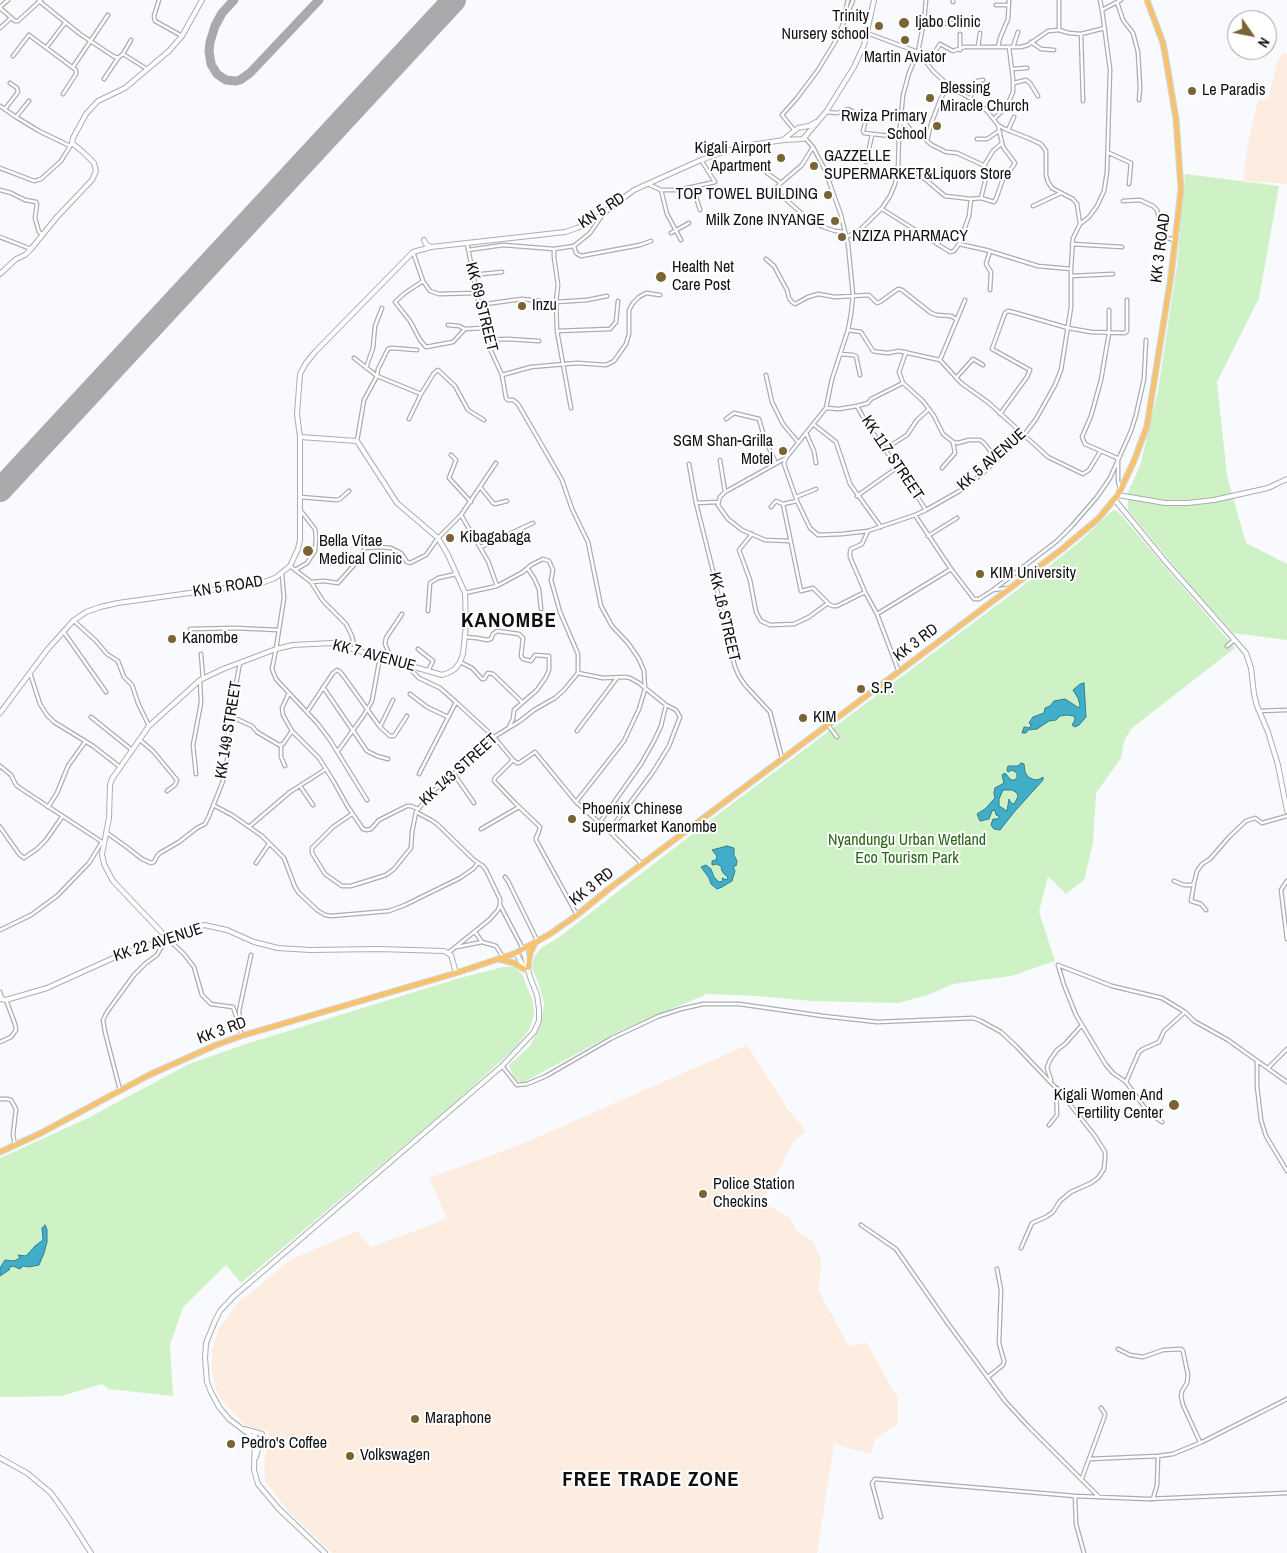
<!DOCTYPE html>
<html>
<head>
<meta charset="utf-8">
<style>
  body { margin:0 }
  #map { position:relative; width:1287px; height:1553px; overflow:hidden; background:#f8fafd; font-family:"Archivo Narrow",sans-serif }
  canvas { display:block }
  .north { position:absolute; left:1227px; top:10px; width:50px; height:50px; box-sizing:border-box; background:#fff; border:1px solid #9f9fa0; border-radius:50%; rotate:123deg; font-size:14px; font-weight:700; line-height:20px; text-align:center; color:#0f1011 }
  .north::after { content:''; display:block; margin:auto; width:18px; height:22px; background:#7b6434; clip-path:polygon(50% 0,100% 100%,50% 72%,0 100%) }
</style>
</head>
<body>
<div id="map">
<canvas width="1287" height="1553"></canvas>
<div class="north">N</div>
</div>
<script>
const ctx = document.querySelector('canvas').getContext('2d');
ctx.lineJoin = 'round';
function fill(path, color) {
  ctx.fillStyle = color;
  ctx.fill(path, 'evenodd');
}
function poly(rows) {
  const path = new Path2D();
  for (const r of rows) {
    path.moveTo(r[0], r[1]);
    for (let i = 2; i < r.length; i += 2) path.lineTo(r[i], r[i + 1]);
  }
  return path;
}
function strokePath(path, color, width, dash) {
  ctx.strokeStyle = color;
  ctx.lineWidth = width;
  ctx.lineCap = dash ? 'butt' : 'round';
  ctx.setLineDash(dash || []);
  ctx.stroke(path);
}
function write(font, color, halo, rows, align = 'center') {
  ctx.font = font + ' "Archivo Narrow",sans-serif';
  ctx.lineWidth = 4;
  ctx.setLineDash([]);
  ctx.textBaseline = 'middle';
  ctx.strokeStyle = halo;
  ctx.fillStyle = color;
  for (const [text, x, y, turn = 0] of rows) {
    ctx.save();
    ctx.translate(x, y);
    ctx.rotate((+turn || 0) * Math.PI / 180);
    ctx.textAlign = isNaN(turn) ? turn : align;
    if (halo) ctx.strokeText(text, 0, 0);
    ctx.fillText(text, 0, 0);
    ctx.restore();
  }
}
const industrial = poly([
  [1283,52,1287,54,1287,184,1243,181,1248,143,1258,100,1268,99,1277,62],
  [747,1045,786,1107,806,1131,793,1142,763,1202,790,1218,796,1230,813,1241,821,1260,819,1291,849,1347,866,1342,898,1399,898,1424,875,1439,871,1454,834,1444,817,1553,332,1553,288,1511,265,1481,264,1465,269,1431,256,1429,245,1425,222,1400,215,1387,212,1371,212,1350,219,1328,238,1303,290,1260,357,1231,371,1247,447,1219,429,1178,522,1144]
]);
const green = poly([
  [1185,174,1279,186,1259,298,1217,382,1227,476,1246,543,1287,564,1287,640,1233,633,1191,586,1128,510,1128,492,1140,466,1158,391,1177,265],
  [1115,510,1120,514,1235,648,1132,728,1124,741,1121,758,1096,793,1093,843,1084,880,1066,894,1048,876,1039,912,1055,961,1011,976,953,984,928,995,898,1003,812,1001,757,996,707,994,619,1031,522,1083,514,1078,509,1065,530,1046,541,1025,544,1003,538,982,532,968,534,957,541,948,558,938,713,818,1049,566,1077,544,1112,511],
  [503,967,514,967,522,974,533,1001,534,1015,529,1030,513,1050,452,1105,241,1283,226,1265,183,1307,170,1345,173,1396,109,1389,102,1384,61,1396,0,1397,0,1158,86,1119,189,1064,246,1044,460,978]
]);
const water = poly([
  [1084,683,1086,717,1079,725,1075,727,1072,725,1075,720,1074,716,1067,715,1060,716,1056,720,1049,721,1037,729,1028,730,1026,733,1022,733,1024,727,1030,728,1031,724,1029,723,1033,717,1044,713,1045,708,1050,706,1054,701,1065,699,1079,708,1080,705,1078,698,1073,690,1080,684,1084,683],
  [1021,763,1024,764,1025,772,1028,777,1035,780,1040,779,1043,777,1043,780,1015,811,1000,830,994,829,991,825,993,819,998,819,999,816,996,815,995,810,992,811,989,819,980,821,977,814,985,809,995,798,994,793,995,788,1004,783,1002,775,1005,773,1011,780,1014,780,1017,778,1017,773,1012,770,1008,772,1007,770,1008,766,1018,766,1021,763],
  [1003,790,1012,790,1017,793,1018,797,1014,804,1011,803,1009,799,1007,811,999,806,999,799,1003,790],
  [727,846,734,848,734,855,737,861,736,866,733,866,735,871,732,881,722,887,717,889,711,884,709,878,701,867,706,865,711,869,714,877,719,882,723,881,722,878,727,880,728,877,724,874,721,869,722,867,717,864,712,865,712,861,716,860,717,856,712,850,727,846],
  [45,1225,47,1229,47,1242,44,1253,39,1265,29,1267,23,1266,20,1269,13,1266,10,1267,9,1270,0,1276,0,1268,5,1260,14,1261,20,1258,18,1255,26,1256,35,1246,43,1240,42,1228,45,1225]
]);
const taxiway = poly([
  [234,0,222,13,215,26,210,42,209,51,211,64,217,74,226,80,236,81,240,80,250,73,319,0],
  [450,5,453,0]
]);
const runway = poly([
  [0,490,454,0]
]);
const minor = poly([
  [159,0,154,16,155,21,182,36],
  [953,0,953,2],
  [1100,0,1102,10],
  [39,1,80,34,113,56,118,58,123,54,147,69],
  [1117,2,1123,20,1133,33,1138,52,1140,88,1139,100],
  [996,5,1009,5],
  [0,7,8,0],
  [0,8,15,21,18,21,41,0],
  [843,21,848,0],
  [924,21,939,24,954,23,969,19],
  [0,28,11,18],
  [1059,30,1059,0],
  [867,33,918,52,933,71,949,86,976,102,987,111,998,125,1005,129,1028,138,1041,144,1046,151,1046,175,1048,182,1052,188,1073,199,1077,204,1080,224],
  [1081,34,1083,101],
  [1031,42,1041,49,1054,50],
  [978,47,980,33],
  [998,47,1000,38,1008,19,1009,0],
  [1013,47,1018,32],
  [46,48,65,23],
  [960,50,960,34],
  [123,54,131,40],
  [13,56,29,35,76,70,76,74,63,94],
  [924,59,933,55,940,44,953,51,964,47,1009,47],
  [73,67,108,15],
  [1012,69,1027,68],
  [104,79,118,58],
  [1014,83,1026,80,1030,83,1038,96],
  [949,86,946,90,941,98,931,124,927,141,932,145,946,152,957,153,985,166],
  [970,98,977,81,983,80],
  [0,106,16,117,39,131,70,146],
  [5,109,18,92,17,88,10,83],
  [826,112,837,113,848,109,866,118],
  [16,117,29,101],
  [994,119,1007,106,1013,92,1013,79,1009,47,1021,47,1028,45,1048,31,1059,30,1069,33,1081,34,1105,28],
  [900,122,907,125,914,134,918,135],
  [865,123,863,131,864,133,899,137],
  [1008,130,1014,117],
  [795,131,782,115,797,98,818,70,835,42,847,15,853,0],
  [805,138,813,147,825,170,841,215,848,244,853,295,851,314,848,330,832,379,826,408,786,458,784,464,797,501,810,528,818,535,842,534,868,531,915,515,926,510,963,489,983,473,1024,435,1036,419,1055,385,1061,370,1071,307,1071,269,1073,238,1080,224,1089,217,1097,206,1104,191,1107,172,1110,69,1102,10,1121,0],
  [977,139,987,139,999,131],
  [1109,153,1131,163,1129,184],
  [866,162,872,135],
  [0,168,34,181,38,180,41,179,61,161,72,143],
  [898,170,919,174,945,196,971,199,981,198,994,202,996,199,1004,176,1012,168,1015,163,1003,147,998,125],
  [767,173,781,183,802,165,813,147],
  [781,183,777,187,777,190,782,196,808,219,823,227,835,231,845,232],
  [648,184,661,190,678,190,715,182,701,160],
  [693,187,700,210],
  [0,190,11,193,25,200,36,202,37,204,35,218,39,232,43,235],
  [661,190,667,214,681,240],
  [981,198,985,182,985,164,993,151,1002,143],
  [1123,201,1140,200,1153,206,1157,210,1164,237,1174,240],
  [1033,206,1061,193],
  [882,209,950,252,954,251,959,244,986,250,1038,266,1071,269],
  [671,233,689,223],
  [0,237,31,249],
  [846,237,859,231,882,208,890,196,895,184,898,170,899,137,903,95,909,73,918,52,924,21,926,0],
  [467,243,486,340,502,375,506,398,508,400,513,400,518,404,562,480,572,509,588,542,601,606,612,626,628,643,639,659,644,671,645,689,639,709,624,741,576,802],
  [959,244,969,216,971,199],
  [1072,244,1122,247],
  [574,246,590,233,603,214],
  [554,249,554,257,558,285,556,302,557,331,571,408],
  [468,250,503,245,554,249,574,246,576,253,581,256,640,245,651,241],
  [990,251,986,264,991,272,990,290],
  [413,252,423,281,430,291,439,294,476,293],
  [766,259,774,266,787,290,789,298,792,302,795,304,808,297,818,294,835,297,869,295,877,303,880,302,898,289,902,290,931,313,937,315,951,316,956,319],
  [472,275,502,272],
  [1071,276,1113,274],
  [423,281,405,293,395,302,410,321,420,340,426,347,453,342,465,329,483,328],
  [556,302,587,300,607,296],
  [478,305,522,299,540,301],
  [1109,310,1109,333,1101,380,1091,416,1082,437,1085,444,1117,458,1118,461,1118,481,1120,489],
  [448,325,459,326,465,329],
  [848,330,861,332,873,351,878,352,888,353,899,351,940,360,965,300],
  [557,331,610,329,616,322,618,301],
  [486,340,507,339,539,341],
  [906,352,899,372,903,383,923,401,934,416,943,434,953,442,958,443,969,440,980,440,984,443,997,459],
  [840,354,853,355,856,356,860,375],
  [354,358,377,376,421,394],
  [940,360,961,383,989,403,1048,457,1083,474,1089,470,1100,452],
  [366,368,373,348,375,326,382,308],
  [502,375,531,367,577,363,606,365,614,361,626,344,629,334,629,310,633,303,639,297,646,293,660,295],
  [766,375,772,402,783,424,798,442],
  [956,378,973,359,983,365],
  [857,406,868,426,902,473,926,510],
  [826,408,839,409,857,406,868,403,871,399,903,383],
  [1000,414,1027,377,1030,370,992,349,1005,313,1008,311,1013,312,1068,328,1091,332,1125,333,1127,331,1127,300],
  [409,419,421,394,434,373,438,370,455,386,468,410,484,420],
  [726,419,734,413,759,419,765,440,776,463],
  [813,424,836,442,850,484,881,527],
  [806,433,814,451,816,463],
  [357,441,364,400,377,376,378,369,388,349,392,348,417,350],
  [885,449,907,435,917,420,929,409],
  [451,455,456,460,449,478,471,502],
  [786,458,725,492,720,497,718,505,728,519,742,530,765,540,790,541],
  [720,460,725,492],
  [689,464,696,503,715,579,723,620,735,667,739,676,745,685,770,712,782,758],
  [942,468,955,453,953,442],
  [481,488,493,503,495,504,507,501],
  [857,496,898,467],
  [300,497,337,500,340,499,349,491],
  [796,497,816,489],
  [696,503,718,502],
  [783,504,801,591,813,588,830,605,833,606,837,606,865,592,850,557,850,552,851,549,862,544,868,531],
  [771,507,776,501,783,504,797,501],
  [461,515,488,561,497,586],
  [752,534,739,550,750,580,756,612,761,621,770,625,794,624,809,617,828,603],
  [928,536,957,518],
  [481,547,533,523],
  [290,566,311,582,323,601,346,624,352,636,355,649],
  [528,569,534,578,539,589,541,609],
  [951,569,974,599,979,599,993,590,1008,588],
  [295,570,307,563,315,551,316,537,315,529,301,511],
  [282,574,284,598,276,649,272,669,276,679,289,693,282,708,283,715,292,731,319,758,334,782,348,807,363,829,367,830,371,829,379,820,407,806,411,806,418,809],
  [311,582,324,581,338,583,361,557,365,548,379,547,391,548,401,553,407,562,410,563,426,555,438,538,461,515,496,463],
  [993,590,1057,541,1071,527,1097,497,1110,478,1131,431,1136,415,1144,379,1146,340],
  [865,592,877,614,899,672],
  [465,593,497,586,523,572,531,565,543,559,549,561,553,570,551,580,560,612,578,654,578,673],
  [428,611,430,583,438,578,456,574],
  [877,614,951,569,915,515],
  [74,621,96,641,107,654,118,661,124,677,132,685,138,703,149,726],
  [190,629,235,628,278,630],
  [63,631,106,692],
  [465,637,477,638,487,640,491,639,493,634,497,631,519,634,523,638,521,656,523,659,531,661,535,655,549,656,549,670,546,677,537,690,514,710,513,719,509,727],
  [1227,646,1234,640],
  [418,649,433,661,428,671],
  [201,654,203,678],
  [392,660,385,644,386,638,402,614],
  [460,662,472,668,482,679,484,679,488,673,493,674,522,702],
  [406,665,419,678,440,688,456,702,494,737,513,760,495,778,494,781,515,803,540,827,539,831,536,838,536,840,577,915],
  [30,673,40,704,47,715,54,722,93,746,120,767],
  [578,673,603,678,625,677,630,678,639,683,666,705,676,710,680,717,669,746,653,772,609,831],
  [323,687,367,751,377,756,388,759],
  [289,693,318,724,330,740,367,800],
  [410,694,427,707,448,717],
  [1259,711,1287,710],
  [307,712,333,673,337,670,339,671,342,674,380,727,390,736,394,736,407,716],
  [230,716,252,726,257,732,279,745,283,744,292,731],
  [91,717,132,750],
  [828,725,837,737],
  [380,727,393,700],
  [577,731,617,678],
  [140,740,153,751,177,780,175,785,167,791],
  [281,745,281,757,285,766],
  [338,751,364,715,372,701,380,657],
  [513,760,517,763,519,763,535,752,576,802,609,831,642,864],
  [0,766,11,775,16,785,20,788,102,842],
  [196,774,193,745,201,703,200,680],
  [419,774,456,702],
  [454,774,474,803],
  [300,786,313,805],
  [213,805,232,815,262,836,284,858,295,887,299,893,317,910,325,915,331,916,389,911,405,905,460,878,473,869,478,863],
  [48,807,57,793,68,766,85,742],
  [416,812,431,820,437,824,474,860,483,866,486,870,500,899,500,905,498,910,489,920,448,953],
  [352,814,333,827,312,848,312,853,325,874,342,886,351,886,386,875,394,869,411,848,412,832,416,812,432,792,473,758,494,737,520,721,534,710,555,698,564,690,578,673],
  [600,822,641,764,654,741,661,726,666,705],
  [250,826,290,792,326,769],
  [0,827,19,854,24,858,37,849,46,840,62,817],
  [481,829,519,807],
  [107,833,128,848,142,859,151,863,154,862,157,856,160,853,179,842,197,828,205,824,209,816,223,781,226,768,228,753,228,726,240,663],
  [256,863,269,844],
  [505,877,508,881,537,940],
  [1174,881,1184,885,1191,885,1194,883,1197,871,1202,864,1210,859,1229,837,1246,821,1255,818,1262,823,1287,816],
  [1287,881,1281,890,1287,939],
  [1194,884,1191,901,1201,904,1206,910],
  [500,905,523,949],
  [0,930,31,915,57,896,89,863,102,842],
  [475,932,482,942],
  [167,938,184,954,194,967,202,995,211,1004,233,1007,239,1024],
  [457,947,482,942,496,946,503,957],
  [1058,965,1112,986,1162,998,1185,1012,1194,1021,1228,1040,1287,1082],
  [1058,965,1064,985,1076,1015,1106,1065,1113,1073,1126,1082,1145,1108,1152,1115,1162,1122],
  [0,992,2,998],
  [241,1036,239,1011,251,955],
  [0,1042,11,1037,16,1030,15,1024,6,1000],
  [1257,1061,1257,1086,1261,1120,1266,1136,1287,1171],
  [502,1066,517,1085,527,1084,546,1076,612,1038,659,1016,681,1009,703,1004,739,1004,823,1016,877,1022,973,1018,981,1021,1001,1032,1016,1046,1056,1088,1057,1115,1049,1125],
  [1268,1068,1287,1049],
  [1051,1080,1047,1068,1050,1060,1057,1050,1065,1044,1082,1025],
  [1126,1082,1139,1052,1143,1049,1159,1042,1164,1031,1185,1012],
  [120,1090,105,1032,103,1020,107,1012,134,975,146,963,157,955,166,939],
  [0,1099,7,1099,11,1100,16,1109,13,1135,15,1145],
  [861,1225,896,1249,949,1325,1005,1401,1027,1425,1099,1497],
  [1021,1248,1032,1223,1046,1217,1053,1212,1060,1201,1071,1192,1091,1183,1098,1178,1104,1169,1105,1159,1105,1152,1095,1136,1057,1088],
  [1118,1349,1130,1355,1143,1357,1163,1350,1181,1349,1183,1351,1188,1375,1187,1383,1182,1391,1181,1396,1183,1405,1200,1442],
  [988,1377,1003,1365,1004,1361,999,1343,1001,1290,997,1269],
  [1090,1459,1158,1456,1173,1454,1202,1442,1287,1399],
  [1082,1478,1104,1418,1105,1414,1101,1408],
  [1075,1496,1076,1524,1084,1553],
  [1153,1499,1157,1485,1158,1456],
  [881,1517,872,1483,875,1479,1075,1496,1148,1499,1287,1493]
]);
const tertiary = poly([
  [1118,495,1165,503,1188,503,1214,500,1268,488,1287,479],
  [1115,500,1165,561,1246,653,1251,668,1254,694,1257,706,1268,732,1278,765,1287,811],
  [167,938,113,881,104,864,102,854,109,818,110,785,112,779,149,726,200,680,223,669,276,649,293,645,332,643,442,675,448,673,455,669,460,662,463,654,466,625,465,593,448,555,438,538,397,503,357,441,300,437],
  [0,999,6,1000,47,988,120,955,204,925,227,930,254,942,278,948,310,950,378,949,444,951,451,955,456,973]
]);
const secondary = poly([
  [784,139,798,128,809,126,816,122],
  [424,240,426,244,431,247],
  [0,274,16,259,25,255,31,249,57,217,92,180,96,171,94,163,83,152,72,143,73,138,86,114,98,101,125,88,169,51,182,36,202,0],
  [0,713,47,650,73,621,86,612,100,607,118,603,261,583,275,578,290,566,298,549,300,540,300,437,297,414,300,374,306,363,315,352,413,252,431,247,565,232,577,228,593,221,634,190,701,160,723,152,750,145,784,140,803,139,826,112,854,67,864,45,874,0],
  [516,953,525,969],
  [244,1429,262,1434,256,1457],
  [255,1432,254,1470,258,1484,278,1508,325,1553],
  [261,1440,254,1438,229,1419,219,1407,211,1392,207,1382,205,1358,206,1343,215,1321,220,1311,234,1296,502,1066,534,1032,539,1021,539,1009,537,995,530,977,523,949],
  [0,1458,27,1473,51,1493,68,1517,91,1553]
]);
const trunk = poly([
  [499,959,514,963,524,969],
  [528,968,530,953,535,943],
  [0,1152,41,1133,149,1075,216,1045,241,1036,456,973,516,953,550,934,577,915,610,888,1061,550,1098,519,1118,495,1134,461,1147,426,1171,276,1181,189,1176,119,1167,65,1163,43,1147,0]
]);
const markers = [
  [904,23,6,"#7b6434"],
  [879,26,5,"#7b6434"],
  [905,40,5,"#7b6434"],
  [1192,91,5,"#7b6434"],
  [930,98,5,"#7b6434"],
  [937,126,5,"#7b6434"],
  [781,158,5,"#7b6434"],
  [814,166,5,"#7b6434"],
  [828,195,5,"#7b6434"],
  [835,221,5,"#7b6434"],
  [842,237,5,"#7b6434"],
  [661,277,6,"#7b6434"],
  [522,306,5,"#7b6434"],
  [783,451,5,"#7b6434"],
  [450,538,5,"#7b6434"],
  [308,551,6,"#7b6434"],
  [980,574,5,"#7b6434"],
  [172,639,5,"#7b6434"],
  [861,689,5,"#7b6434"],
  [803,718,5,"#7b6434"],
  [572,819,5,"#7b6434"],
  [1174,1105,6,"#7b6434"],
  [703,1194,5,"#7b6434"],
  [415,1419,5,"#7b6434"],
  [231,1444,5,"#7b6434"],
  [350,1456,5,"#7b6434"]
];
const poiNames = [
  ["Trinity",869,17,"right"],
  ["Nursery school",869,35,"right"],
  ["Ijabo Clinic",915,23],
  ["Martin Aviator",905,58,"center"],
  ["Blessing",940,89],
  ["Miracle Church",940,107],
  ["Le Paradis",1202,91],
  ["Rwiza Primary",927,117,"right"],
  ["School",927,135,"right"],
  ["Kigali Airport",771,149,"right"],
  ["Apartment",771,167,"right"],
  ["GAZZELLE",824,157],
  ["SUPERMARKET&Liquors Store",824,175],
  ["TOP TOWEL BUILDING",818,195,"right"],
  ["Milk Zone INYANGE",825,221,"right"],
  ["NZIZA PHARMACY",852,237],
  ["Health Net",672,268],
  ["Care Post",672,286],
  ["Inzu",532,306],
  ["SGM Shan-Grilla",773,442,"right"],
  ["Motel",773,460,"right"],
  ["Kibagabaga",460,538],
  ["Bella Vitae",319,542],
  ["Medical Clinic",319,560],
  ["KIM University",990,574],
  ["Kanombe",182,639],
  ["S.P.",871,689],
  ["KIM",813,718],
  ["Phoenix Chinese",582,810],
  ["Supermarket Kanombe",582,828],
  ["Kigali Women And",1163,1096,"right"],
  ["Fertility Center",1163,1114,"right"],
  ["Police Station",713,1185],
  ["Checkins",713,1203],
  ["Maraphone",425,1419],
  ["Pedro's Coffee",241,1444],
  ["Volkswagen",360,1456]
];
const streetNames = [
  ["KN 5 RD",602,211,-33],
  ["KK 3 ROAD",1161,248,-83],
  ["KK 69 STREET",481,307,76],
  ["KK 117 STREET",892,458,56],
  ["KK 5 AVENUE",992,460,-41],
  ["KN 5 ROAD",228,587,-9],
  ["KK 16 STREET",724,617,77],
  ["KK 3 RD",916,643,-37],
  ["KK 7 AVENUE",374,656,15],
  ["KK 149 STREET",229,730,-81],
  ["KK 143 STREET",459,770,-42],
  ["KK 3 RD",592,887,-38],
  ["KK 22 AVENUE",158,943,-18],
  ["KK 3 RD",222,1031,-20]
];
const parkNames = [
  ["Nyandungu Urban Wetland",907,841],
  ["Eco Tourism Park",907,859]
];
const districtNames = [
  ["KANOMBE",509,621],
  ["FREE TRADE ZONE",651,1480]
];
fill(industrial, '#fdede0');
fill(green, '#cef2c6');
fill(water, '#42adc8');
strokePath(water, '#337e91', 1);
strokePath(taxiway, '#a8aaac', 9);
strokePath(runway, '#a8aaac', 24);
strokePath(minor, '#abadb0', 5);
strokePath(tertiary, '#abadb0', 6);
strokePath(secondary, '#abadb0', 6);
strokePath(trunk, '#d4d4d4', 7);
strokePath(minor, '#fff', 2.5);
strokePath(tertiary, '#fff', 4);
strokePath(secondary, '#fff', 4);
strokePath(trunk, '#f8c26a', 4.5);
for (const [x, y, r, color] of markers) {
  const dot = new Path2D();
  dot.arc(x, y, r, 0, 2 * Math.PI);
  ctx.fillStyle = color;
  ctx.fill(dot);
  strokePath(dot, '#fff', 2);
}
write('16px', '#0f1011', '#fff', poiNames, 'left');
write('16px', '#0f1011', '#fff', streetNames);
write('16px', '#256713', '#fff', parkNames);
ctx.letterSpacing = '1px';
write('bold 21px', '#0f1011', '#fff', districtNames);
ctx.letterSpacing = '0px';
</script>
</body>
</html>
